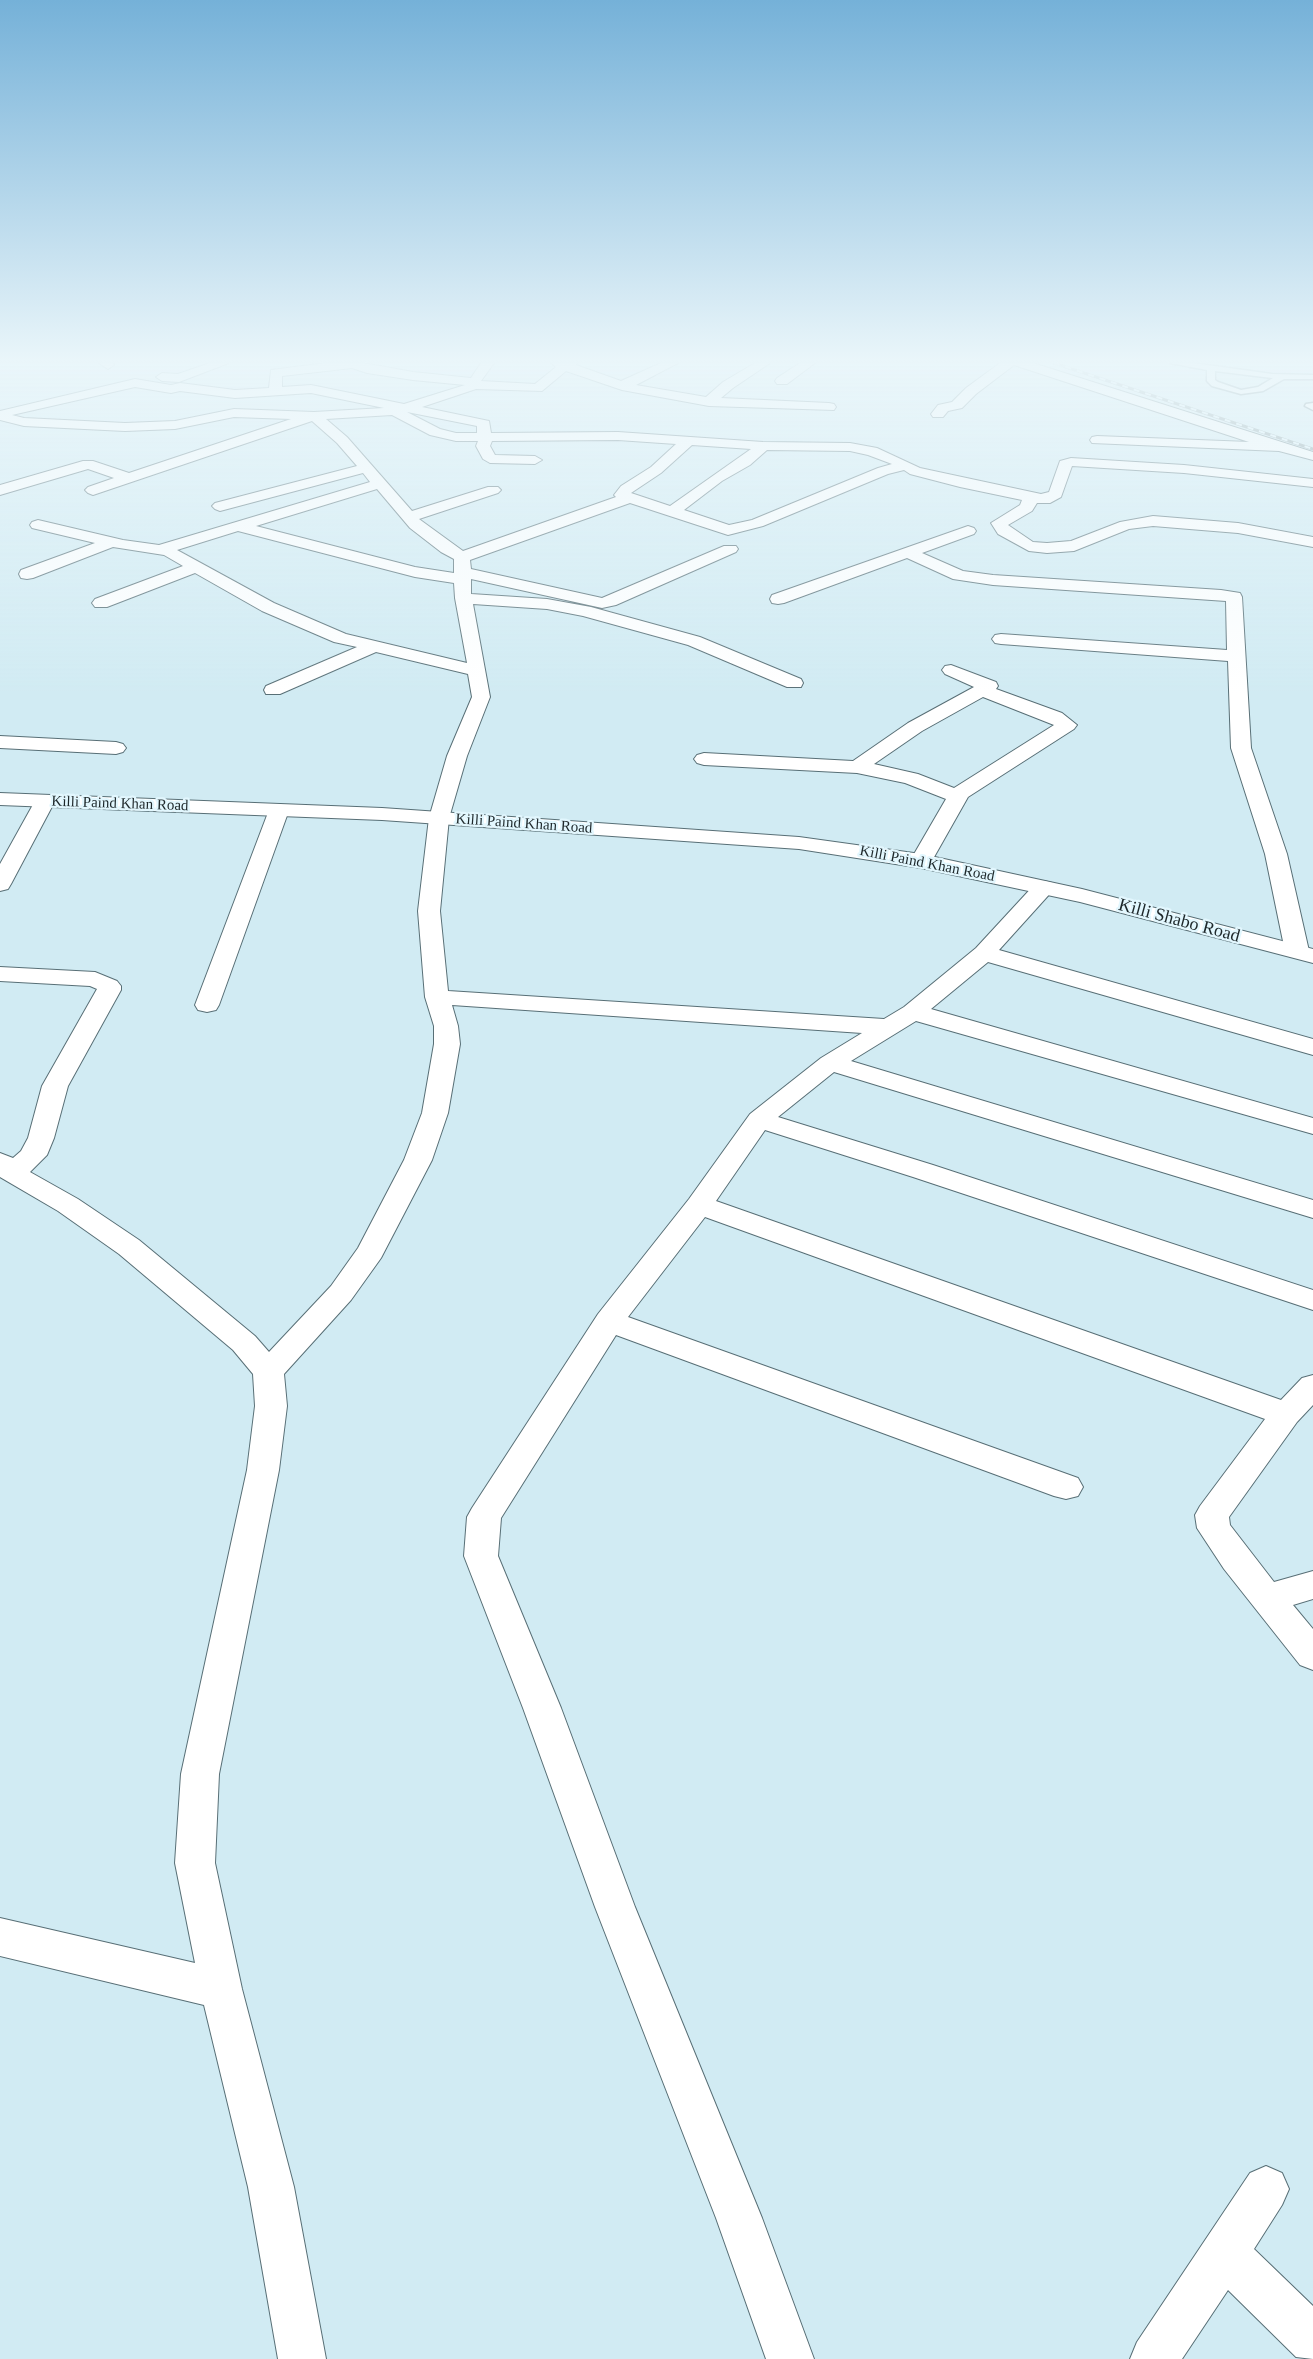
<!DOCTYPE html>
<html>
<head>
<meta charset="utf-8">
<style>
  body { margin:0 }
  canvas { display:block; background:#d1ebf3 }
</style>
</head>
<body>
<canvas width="1313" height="2359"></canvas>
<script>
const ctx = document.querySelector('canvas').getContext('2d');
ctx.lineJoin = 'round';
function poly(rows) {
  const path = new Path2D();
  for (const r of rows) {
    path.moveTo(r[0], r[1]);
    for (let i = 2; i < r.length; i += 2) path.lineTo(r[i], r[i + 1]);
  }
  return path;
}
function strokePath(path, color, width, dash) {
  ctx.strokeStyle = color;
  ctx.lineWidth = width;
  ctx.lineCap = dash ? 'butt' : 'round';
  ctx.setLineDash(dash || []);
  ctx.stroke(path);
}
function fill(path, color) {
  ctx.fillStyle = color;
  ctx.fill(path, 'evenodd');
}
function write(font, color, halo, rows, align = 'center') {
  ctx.font = font + ' "Times New Roman",serif';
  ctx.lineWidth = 4.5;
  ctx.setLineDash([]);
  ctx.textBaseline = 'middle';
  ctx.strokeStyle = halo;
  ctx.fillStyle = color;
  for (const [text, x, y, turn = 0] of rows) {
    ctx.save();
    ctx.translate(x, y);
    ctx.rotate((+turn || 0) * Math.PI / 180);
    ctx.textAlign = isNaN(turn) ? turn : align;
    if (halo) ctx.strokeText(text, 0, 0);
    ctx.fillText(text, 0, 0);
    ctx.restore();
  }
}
const service = poly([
  [1170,363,1193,363,1272,374,1313,375,1313,379,1284,379,1263,391,1241,394,1212,386,1207,381,1207,370,1170,363],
  [1215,371,1272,378,1273,378,1258,387,1241,390,1218,382,1215,380,1215,371],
  [1313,403,1313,410,1305,406,1306,404,1313,403]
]);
const minor = poly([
  [99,363,113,363,114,365,108,369,99,363],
  [210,363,229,363,179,382,162,381,156,377,162,373,178,374,210,363],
  [326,363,363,363,413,372,471,378,481,363,494,363,481,381,535,384,556,367,551,363,577,363,576,365,621,381,661,363,678,363,636,385,706,397,723,382,755,363,770,363,733,388,721,398,829,403,834,404,836,407,834,410,709,406,622,390,566,371,542,391,476,389,422,407,489,421,491,433,618,432,763,442,850,443,877,448,920,468,1041,494,1049,492,1060,461,1071,458,1184,465,1313,479,1313,487,1184,473,1072,466,1061,497,1050,503,1037,503,1032,511,1008,525,1033,542,1047,543,1071,541,1120,522,1153,516,1238,523,1313,537,1313,547,1238,533,1153,526,1129,529,1074,551,1047,553,1029,551,998,534,991,523,1020,505,1022,500,960,487,910,474,904,470,888,474,763,526,728,535,630,503,470,560,471,569,602,598,724,546,736,546,738,549,736,552,616,605,602,608,471,579,471,594,547,599,591,607,700,637,801,679,803,683,801,687,787,687,688,645,583,616,547,609,473,604,490,697,467,756,449,818,440,911,448,991,884,1019,904,1007,976,948,1036,883,1044,881,1052,883,1055,888,999,950,1313,1039,1313,1055,988,962,931,1009,1313,1118,1313,1134,916,1021,851,1061,1313,1200,1313,1218,834,1072,778,1117,933,1165,1313,1290,1313,1310,913,1177,765,1130,716,1201,1281,1400,1302,1378,1313,1375,1313,1405,1297,1422,1229,1517,1230,1525,1274,1582,1313,1571,1313,1599,1293,1605,1313,1629,1313,1670,1300,1665,1224,1569,1197,1528,1195,1515,1200,1506,1265,1419,705,1217,628,1317,1078,1478,1083,1487,1078,1496,1066,1499,1054,1496,616,1335,501,1518,498,1556,561,1708,635,1907,762,2218,814,2359,766,2359,716,2218,595,1907,523,1708,464,1556,467,1517,472,1508,598,1314,689,1199,750,1114,821,1058,862,1033,452,1005,458,1026,460,1044,448,1113,432,1160,381,1258,351,1300,284,1374,287,1406,279,1470,219,1774,215,1863,242,1989,294,2187,326,2359,278,2359,248,2187,204,2005,0,1956,0,1918,195,1963,175,1863,181,1774,247,1470,255,1406,253,1374,233,1350,119,1254,58,1211,0,1177,0,1153,13,1158,21,1151,28,1138,42,1086,97,989,90,986,0,981,0,967,95,972,117,981,121,986,121,990,68,1086,54,1138,47,1155,30,1172,78,1199,139,1240,255,1336,269,1352,331,1286,358,1248,404,1160,422,1113,434,1044,434,1026,425,997,418,911,429,818,447,756,472,697,468,674,376,652,280,694,266,694,264,690,266,686,357,647,334,642,262,611,195,573,107,607,95,607,92,603,95,599,183,566,164,555,113,547,33,578,27,579,21,578,19,574,21,570,95,543,32,528,30,525,32,522,38,520,123,540,159,545,370,482,363,473,220,511,215,509,212,506,215,503,357,466,337,443,312,421,93,495,88,493,85,490,88,487,114,478,88,469,0,495,0,485,83,461,93,461,129,473,291,419,234,417,175,429,125,431,24,426,0,420,0,411,135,379,171,385,180,383,235,390,269,388,271,370,326,363],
  [352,368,367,373,413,380,465,385,404,404,311,385,282,387,282,376,352,368],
  [135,387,171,393,180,391,235,398,311,393,384,408,314,412,234,409,175,421,125,423,24,418,12,415,135,387],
  [407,412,477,426,477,433,456,433,440,429,407,412],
  [392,415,430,435,456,441,478,441,476,446,483,459,490,463,535,464,542,460,535,456,495,455,490,446,492,441,618,440,676,444,651,467,621,486,614,495,616,497,463,551,419,519,498,493,501,490,498,487,488,487,412,511,347,437,326,419,392,415],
  [692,445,751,449,670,506,631,493,661,473,692,445],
  [767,450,850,451,868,455,892,464,878,468,752,520,729,525,684,510,722,481,750,465,767,450],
  [377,489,410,528,441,552,454,559,454,573,415,567,256,526,377,489],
  [238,531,415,577,454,583,455,598,467,663,346,634,274,603,177,550,238,531],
  [800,363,815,363,787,384,777,384,775,381,777,378,800,363],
  [1000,363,1033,363,1313,452,1313,460,1279,451,1092,443,1090,440,1092,437,1097,436,1249,442,1014,365,976,394,962,408,948,411,943,417,933,417,931,414,938,405,952,402,966,388,1000,363],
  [968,526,974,528,976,531,974,534,922,553,963,571,993,575,1221,590,1240,593,1242,597,1251,748,1287,854,1309,951,1305,956,1297,958,1289,956,1285,951,1265,854,1231,748,1228,661,1001,644,995,643,992,639,995,635,1001,634,1227,650,1226,601,993,585,953,579,907,558,784,603,778,604,772,603,770,599,772,595,968,526],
  [951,665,996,682,998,686,996,689,1062,713,1077,725,1074,729,968,797,929,866,921,868,913,866,910,861,946,799,905,783,857,773,704,765,697,763,694,759,697,755,704,753,853,761,908,723,974,687,945,674,942,670,945,666,951,665],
  [983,697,1054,725,954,788,918,774,874,764,922,731,983,697],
  [0,736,116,742,123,744,126,748,123,752,116,754,0,748,0,736],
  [45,795,52,797,55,801,11,884,8,889,0,891,0,864,35,801,38,797,45,795],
  [279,804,286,806,289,810,219,1005,216,1010,207,1012,198,1010,195,1005,269,810,272,806,279,804],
  [1266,2166,1282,2173,1289,2189,1282,2205,1254,2249,1313,2306,1313,2359,1296,2357,1228,2290,1182,2359,1130,2359,1137,2342,1250,2173,1266,2166]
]);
const tertiary = poly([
  [0,793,382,808,799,837,921,854,1082,889,1313,949,1313,963,1080,902,921,868,799,849,382,820,0,805,0,793]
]);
const rail = poly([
  [1054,363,1313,449]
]);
const farStreetnames = [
  ["Killi Paind Khan Road",120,804,2],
  ["Killi Paind Khan Road",524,824,4],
  ["Killi Paind Khan Road",927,864,11]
];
const streetNames = [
  ["Killi Shabo Road",1179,921,15]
];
strokePath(service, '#586f76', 3);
strokePath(minor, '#586f76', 2);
strokePath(tertiary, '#586f76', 2);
fill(service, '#fff');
fill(minor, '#fff');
fill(tertiary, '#fff');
strokePath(rail, '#7f9297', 3);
strokePath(rail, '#e2f7fe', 2, [6]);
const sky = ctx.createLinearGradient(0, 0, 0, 694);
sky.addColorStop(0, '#75b1d8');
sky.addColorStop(0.52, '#eaf6fa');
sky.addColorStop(1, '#eaf6fa00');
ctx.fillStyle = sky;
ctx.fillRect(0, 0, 1313, 694);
write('15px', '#1e282b', '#e2f7fe', farStreetnames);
write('18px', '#1e282b', '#e2f7fe', streetNames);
</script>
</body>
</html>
